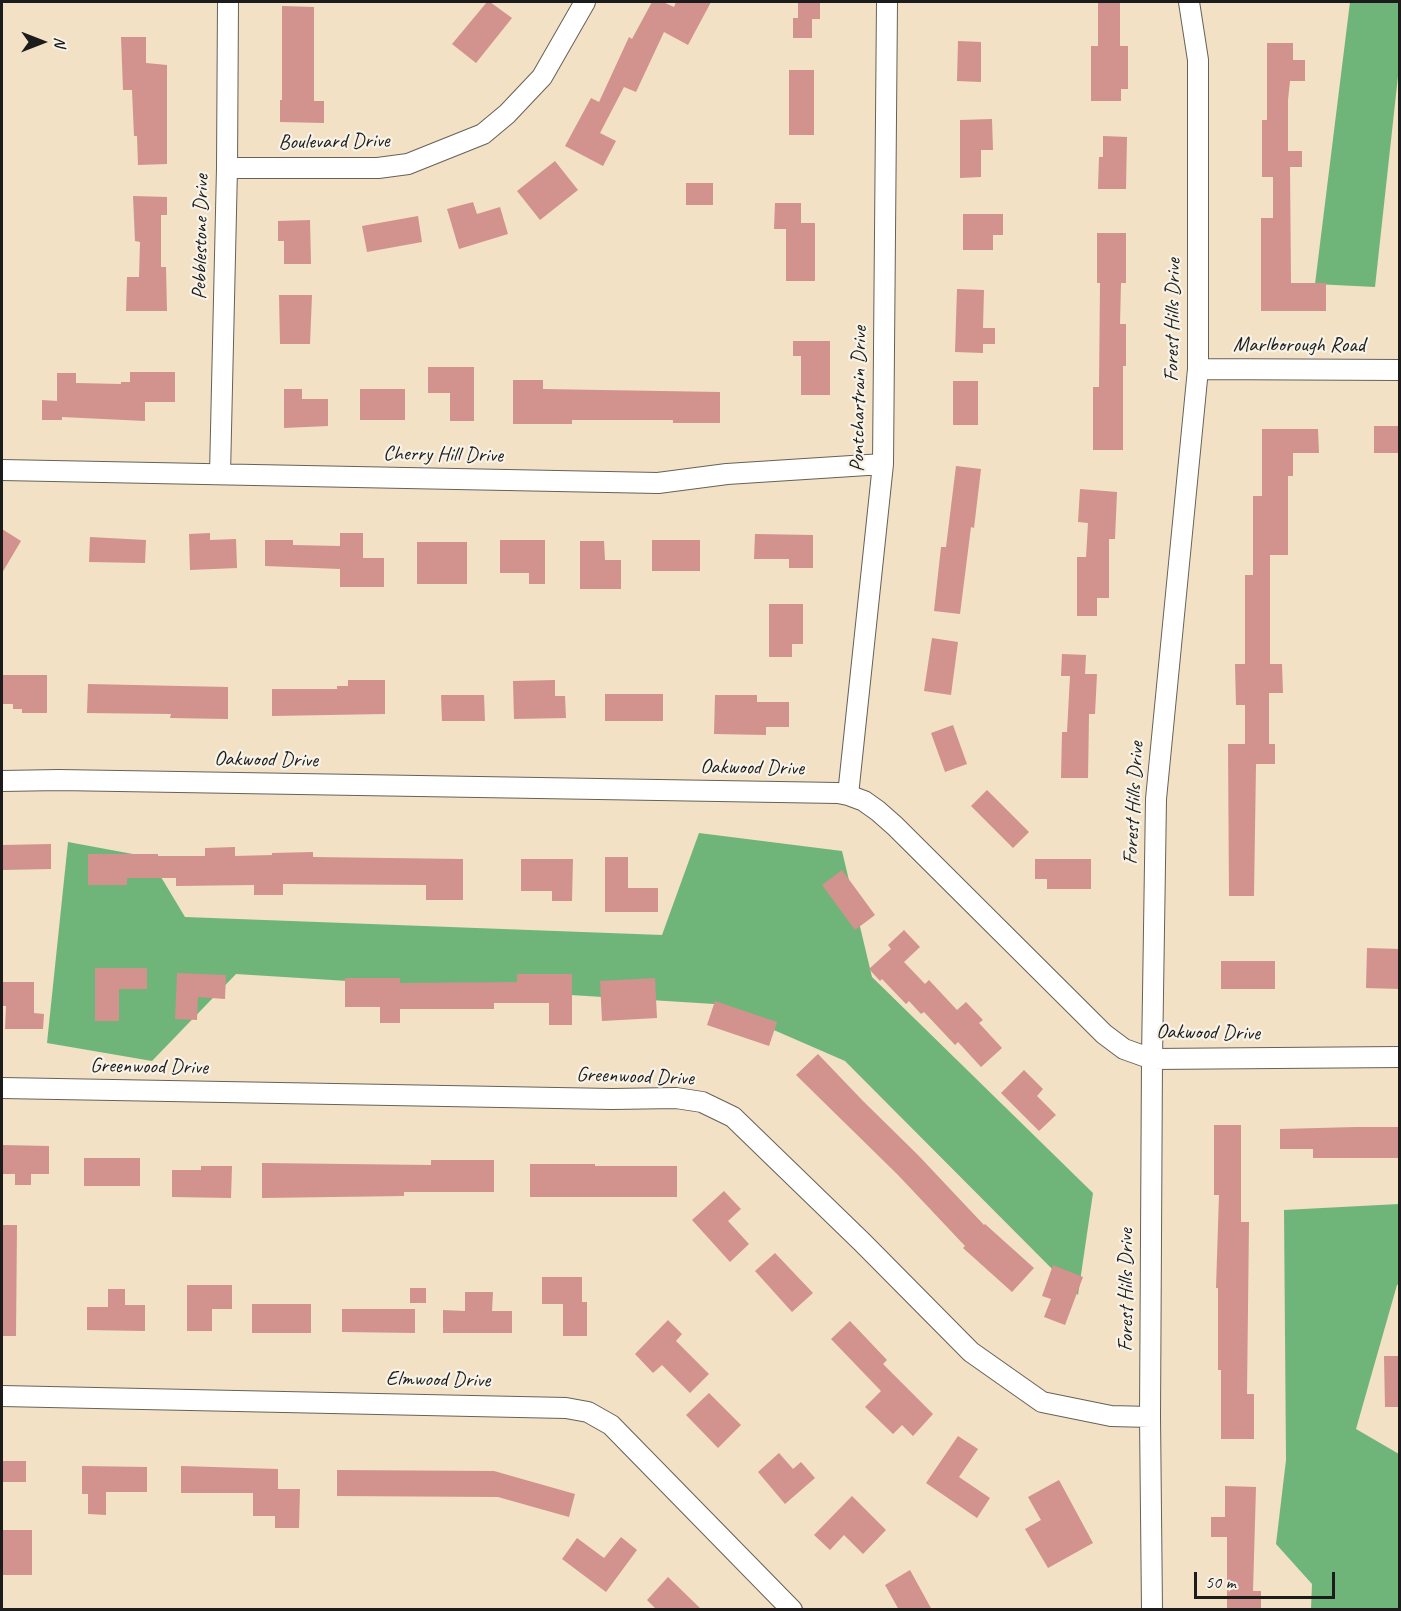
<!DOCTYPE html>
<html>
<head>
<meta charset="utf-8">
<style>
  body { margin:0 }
  #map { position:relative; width:1401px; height:1611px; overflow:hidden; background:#f2e1c5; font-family:Caveat,sans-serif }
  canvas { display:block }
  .frame { position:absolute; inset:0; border:3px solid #1c1c1c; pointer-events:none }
  .north { position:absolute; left:12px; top:12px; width:60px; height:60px; -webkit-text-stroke:4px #f7f3e8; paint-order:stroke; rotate:90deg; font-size:16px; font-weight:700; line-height:24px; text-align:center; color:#1c1c1c }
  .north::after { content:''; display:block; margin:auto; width:21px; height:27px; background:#1c1c1c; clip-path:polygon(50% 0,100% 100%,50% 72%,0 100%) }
  .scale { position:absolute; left:1194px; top:1572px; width:141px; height:27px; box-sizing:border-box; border:3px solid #1c1c1c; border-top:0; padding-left:8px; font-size:18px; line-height:21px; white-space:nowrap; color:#1c1c1c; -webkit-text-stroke:4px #f7f3e8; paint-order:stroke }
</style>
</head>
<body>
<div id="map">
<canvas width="1401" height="1611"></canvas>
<div class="frame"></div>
<div class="north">N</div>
<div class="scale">50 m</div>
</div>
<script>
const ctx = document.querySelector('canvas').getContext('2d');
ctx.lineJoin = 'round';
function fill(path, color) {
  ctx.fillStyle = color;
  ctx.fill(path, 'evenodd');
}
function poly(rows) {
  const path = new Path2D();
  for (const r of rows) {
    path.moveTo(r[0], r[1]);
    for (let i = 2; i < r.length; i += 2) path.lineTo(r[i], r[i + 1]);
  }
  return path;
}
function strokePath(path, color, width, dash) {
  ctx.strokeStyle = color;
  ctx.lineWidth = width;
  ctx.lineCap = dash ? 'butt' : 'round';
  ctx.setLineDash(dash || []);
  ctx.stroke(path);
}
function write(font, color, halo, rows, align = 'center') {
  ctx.font = font + ' Caveat,sans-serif';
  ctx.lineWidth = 4.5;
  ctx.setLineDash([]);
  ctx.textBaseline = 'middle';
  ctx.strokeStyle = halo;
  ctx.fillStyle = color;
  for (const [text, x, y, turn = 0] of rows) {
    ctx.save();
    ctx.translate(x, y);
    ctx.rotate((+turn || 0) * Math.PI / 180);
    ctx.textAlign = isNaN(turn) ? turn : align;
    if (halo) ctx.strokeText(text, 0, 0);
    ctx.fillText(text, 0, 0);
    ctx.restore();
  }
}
const forest = poly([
  [1350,2,1399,2,1399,67,1375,287,1315,284],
  [699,833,842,851,872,977,1093,1193,1078,1295,845,1061,714,1004,236,974,152,1061,47,1043,68,842,149,857,185,917,662,935],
  [1399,1204,1399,1284,1397,1285,1356,1429,1399,1454,1399,1609,1311,1609,1312,1584,1276,1544,1286,1460,1284,1210]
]);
const building = poly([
  [487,2,490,2,512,18,476,63,452,44],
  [652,2,663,2,674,7,676,2,711,2,688,45,664,32,636,92,624,87,600,133,616,141,603,166,565,146,591,98,599,102,629,37,632,39],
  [798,2,820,2,820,19,812,19,812,38,793,38,793,18,798,18],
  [1098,2,1120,2,1120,46,1128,46,1128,89,1121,89,1121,101,1091,101,1091,46,1098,46],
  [282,6,314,7,314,101,324,101,324,123,280,122,280,100,282,100],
  [121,37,146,37,146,63,167,65,167,164,138,165,137,136,134,136,132,90,123,90],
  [958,41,981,42,981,82,957,81],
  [1267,43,1293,43,1293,60,1305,60,1305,81,1290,81,1288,100,1288,151,1302,151,1302,167,1290,167,1291,283,1326,283,1326,311,1261,311,1261,218,1273,218,1273,177,1262,177,1262,120,1267,120],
  [789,70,814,70,814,135,789,135],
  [992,119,993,150,981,150,981,177,960,178,960,120],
  [1103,136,1127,137,1126,189,1098,189,1099,157,1103,157],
  [555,161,578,190,540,220,517,191],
  [686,183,713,183,713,205,686,205],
  [133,196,167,197,167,215,161,215,161,267,166,267,167,311,126,311,127,277,139,277,140,242,135,241],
  [473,202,477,214,500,207,508,234,459,249,447,209],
  [775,203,801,203,801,223,815,223,815,281,786,281,786,229,774,229],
  [963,214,1003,214,1003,235,993,235,993,250,963,250],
  [418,216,422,242,367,252,362,226],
  [310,220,311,264,284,264,284,241,278,241,278,221],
  [1097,233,1126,233,1126,283,1121,283,1120,324,1126,324,1126,366,1123,366,1123,450,1093,450,1093,387,1099,387,1100,283,1097,283],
  [957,289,984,290,983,328,995,328,995,344,983,344,983,353,955,352],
  [279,295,312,295,310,344,280,344],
  [793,341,830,341,830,395,801,395,801,356,793,356],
  [428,367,474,367,474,421,450,421,450,393,428,393],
  [130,372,175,372,175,402,145,402,145,421,62,417,62,420,42,420,42,400,57,401,57,373,76,373,76,383,121,384,121,382,130,382],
  [513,380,543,380,543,389,720,392,720,423,673,423,673,420,572,420,572,424,513,424],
  [953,381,978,381,978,425,953,425],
  [284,389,302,389,302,399,328,399,328,426,284,428],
  [360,389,405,389,405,420,360,420],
  [1374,426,1400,426,1400,453,1374,453],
  [1262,429,1318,429,1319,453,1293,453,1293,476,1288,476,1288,555,1270,555,1270,664,1282,664,1283,693,1269,693,1269,744,1275,744,1275,764,1256,764,1254,896,1229,896,1228,744,1245,744,1245,705,1236,705,1235,664,1245,664,1245,575,1253,575,1253,496,1262,496],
  [956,466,981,469,974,528,971,527,960,614,934,611,941,547,946,547],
  [1080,489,1117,492,1115,539,1109,539,1109,598,1097,598,1097,616,1077,616,1077,557,1086,557,1088,523,1078,522],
  [2,529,21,541,2,573],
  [210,533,210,540,236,539,237,568,190,570,189,534],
  [340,533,363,533,363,558,384,558,384,587,340,587,340,569,265,566,265,540,293,540,293,545,340,546],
  [755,534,813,535,813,568,789,568,789,559,754,559],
  [90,537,146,540,145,563,89,562],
  [500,540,545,540,545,584,529,584,529,573,500,573],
  [652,540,700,540,700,571,652,571],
  [580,541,604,541,605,560,621,560,621,589,580,589],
  [417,542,467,542,467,584,417,584],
  [769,604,803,604,803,644,792,644,792,657,769,657],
  [932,638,958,642,951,695,924,691],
  [1062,654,1086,655,1085,674,1097,674,1095,714,1089,714,1088,778,1061,778,1062,732,1067,732,1070,676,1061,676],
  [2,675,47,675,47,713,22,713,22,709,13,709,13,704,2,704],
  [348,680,385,680,385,714,272,716,272,689,337,689,337,686,348,686],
  [555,680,555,696,565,696,566,718,514,719,513,681],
  [88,684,228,687,228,719,170,718,171,714,87,713],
  [605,694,663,694,663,721,605,721],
  [441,695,484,695,485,721,442,721],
  [715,695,757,695,757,702,789,702,789,727,766,727,766,735,714,734],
  [953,725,967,764,945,772,931,733],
  [987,790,1029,832,1013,848,971,806],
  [51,844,51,869,2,870,2,845],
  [235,847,235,856,272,855,272,853,313,852,313,857,463,859,463,900,426,900,426,885,283,884,283,895,254,895,254,885,176,886,176,878,127,878,127,885,88,885,88,854,158,854,158,856,205,856,205,848],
  [605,857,628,857,628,888,658,888,658,912,605,912],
  [521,859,573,859,572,901,552,901,552,891,521,891],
  [1035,859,1091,859,1091,889,1047,889,1047,879,1035,879],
  [842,870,875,915,855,930,822,885],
  [904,930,920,947,904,962,925,984,929,980,957,1010,966,1002,983,1020,979,1023,1002,1048,981,1067,958,1042,955,1045,924,1012,921,1014,909,1001,906,1004,882,979,880,981,869,969,891,949,888,945],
  [1367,948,1400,949,1400,989,1366,988],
  [1221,961,1275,961,1275,989,1221,989],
  [95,968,147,968,147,989,119,989,119,1021,95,1021],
  [177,973,226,975,225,999,198,997,197,1020,175,1019],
  [517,974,572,974,572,1025,549,1025,549,1003,494,1003,494,1009,400,1009,400,1023,380,1023,380,1007,345,1007,345,978,400,978,400,983,517,982],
  [655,978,657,1018,602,1021,600,981],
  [2,982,34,982,34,1013,44,1014,43,1029,5,1029,6,1006,2,1006],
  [715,1001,777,1022,769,1046,707,1025],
  [818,1054,863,1101,918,1155,984,1225,985,1224,1034,1268,1012,1292,963,1248,965,1246,898,1175,796,1075],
  [1024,1070,1043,1089,1037,1096,1056,1115,1039,1131,1001,1093],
  [1214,1125,1241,1125,1241,1222,1249,1222,1247,1394,1254,1394,1254,1439,1221,1439,1221,1370,1218,1370,1218,1288,1216,1288,1219,1195,1214,1195],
  [1356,1127,1400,1127,1400,1158,1313,1158,1313,1149,1280,1149,1280,1129],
  [2,1145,49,1146,49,1174,31,1174,31,1185,15,1185,15,1174,2,1174],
  [84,1158,140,1158,140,1186,84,1186],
  [431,1160,494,1160,494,1192,404,1192,404,1196,262,1198,262,1163,431,1165],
  [530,1164,595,1164,595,1166,677,1166,677,1197,530,1197],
  [201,1166,232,1166,231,1198,172,1197,172,1170,201,1170],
  [724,1191,741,1209,728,1221,749,1244,730,1262,692,1220],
  [2,1225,17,1225,16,1336,2,1336],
  [775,1253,813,1293,792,1312,755,1271],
  [1053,1265,1083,1277,1065,1325,1044,1317,1051,1299,1042,1296],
  [542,1277,582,1277,582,1302,587,1302,587,1336,563,1336,563,1304,542,1304],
  [187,1285,232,1285,232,1309,212,1309,212,1331,187,1331],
  [410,1288,426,1288,426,1303,410,1303],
  [108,1289,125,1289,125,1305,145,1305,145,1331,87,1330,87,1307,108,1307],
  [465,1292,493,1292,492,1311,512,1311,512,1333,443,1333,443,1310,465,1311],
  [252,1304,311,1304,311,1333,252,1333],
  [342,1309,415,1309,415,1333,342,1332],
  [668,1320,682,1334,676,1341,709,1374,690,1393,662,1365,653,1373,635,1354],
  [850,1321,887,1360,883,1364,933,1414,913,1436,902,1425,893,1434,865,1407,881,1391,831,1339],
  [1384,1356,1400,1356,1400,1407,1385,1407],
  [709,1393,741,1425,718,1448,686,1415],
  [958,1436,978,1449,959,1477,990,1498,977,1518,926,1483],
  [779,1453,793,1469,801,1462,815,1478,785,1504,758,1472],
  [2,1461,26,1461,26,1482,2,1482],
  [82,1466,147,1467,147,1492,106,1492,106,1515,88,1514,88,1494,82,1494],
  [181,1466,278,1469,278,1489,300,1489,299,1528,275,1528,275,1516,253,1516,253,1493,181,1493],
  [337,1470,494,1471,575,1494,569,1517,498,1497,337,1496],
  [1059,1480,1093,1543,1048,1568,1025,1529,1041,1520,1028,1497],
  [1225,1486,1256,1487,1253,1591,1261,1591,1261,1610,1227,1610,1227,1537,1211,1537,1211,1517,1225,1517],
  [852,1496,886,1530,863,1554,844,1535,830,1550,814,1535],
  [3,1530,32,1530,32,1575,2,1575],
  [621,1537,637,1550,606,1592,562,1559,577,1538,604,1558],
  [910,1570,932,1610,899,1610,885,1585],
  [668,1577,702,1610,657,1610,647,1600]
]);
const minor = poly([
  [227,168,378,168,408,164,483,134,507,114,542,77,585,2],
  [1198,369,1400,370],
  [2,470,658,483,727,474,883,464],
  [220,474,227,168,228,2],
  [2,781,59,780,838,793,848,795,864,801,878,811,895,826,1104,1034,1124,1049,1152,1059,1400,1057],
  [848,795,883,464,887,2],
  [2,1088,612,1099,676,1098,702,1102,733,1117,862,1242,971,1352,1042,1402,1111,1416,1150,1417],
  [2,1396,566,1408,588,1412,611,1425,792,1610],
  [1152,1610,1150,1417,1152,1059,1156,799,1198,369,1198,60,1189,2]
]);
const streetNames = [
  ["Boulevard Drive",334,142,-1],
  ["Pebblestone Drive",201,237,-89],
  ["Forest Hills Drive",1173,320,-89],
  ["Marlborough Road",1299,345],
  ["Pontchartrain Drive",859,399,-89],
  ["Cherry Hill Drive",443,455,1],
  ["Oakwood Drive",266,760,1],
  ["Oakwood Drive",752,768,1],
  ["Forest Hills Drive",1134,803,-87],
  ["Oakwood Drive",1208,1033,1],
  ["Greenwood Drive",149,1067,1],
  ["Greenwood Drive",635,1077,2],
  ["Forest Hills Drive",1126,1290,-90],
  ["Elmwood Drive",438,1380,1]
];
fill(forest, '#6fb57a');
fill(building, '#d2928d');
strokePath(minor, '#676157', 22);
strokePath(minor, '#fff', 20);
write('21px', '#1c1c1c', '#f7f3e8', streetNames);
</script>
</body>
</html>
